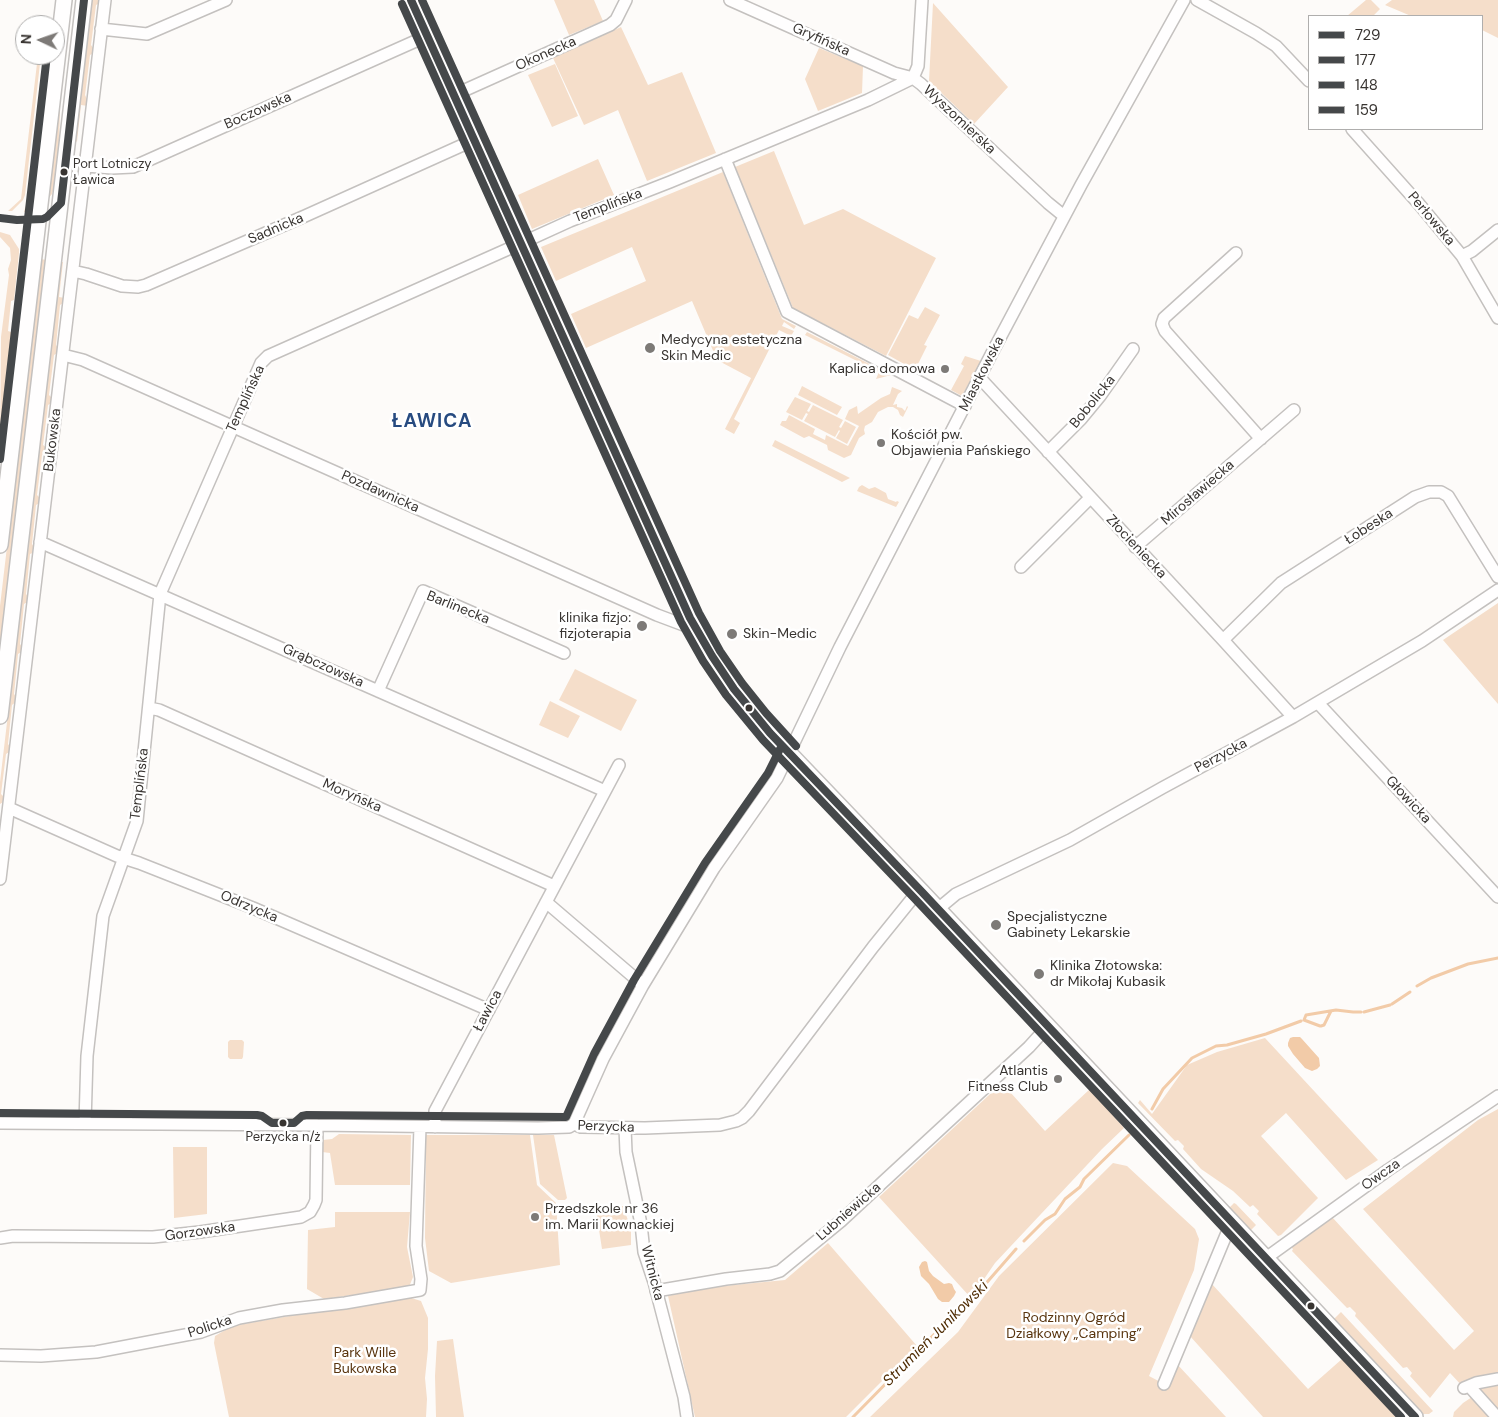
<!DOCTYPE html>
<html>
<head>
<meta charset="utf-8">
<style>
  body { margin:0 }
  #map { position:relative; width:1498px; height:1417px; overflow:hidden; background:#fdfbf9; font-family:"DM Sans",sans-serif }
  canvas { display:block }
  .legend { position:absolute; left:1308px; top:15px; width:175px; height:115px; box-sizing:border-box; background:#fff; border:1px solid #afaead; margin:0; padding:6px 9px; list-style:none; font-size:15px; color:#383431 }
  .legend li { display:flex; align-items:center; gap:10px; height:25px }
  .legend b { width:25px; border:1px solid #afaead }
  .north { position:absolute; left:15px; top:15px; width:50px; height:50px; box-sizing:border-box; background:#fff; border:1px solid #afaead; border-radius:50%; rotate:273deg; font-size:14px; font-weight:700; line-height:20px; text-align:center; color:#383431 }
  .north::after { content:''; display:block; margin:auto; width:18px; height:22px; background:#7d7a77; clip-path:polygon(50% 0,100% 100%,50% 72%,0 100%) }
</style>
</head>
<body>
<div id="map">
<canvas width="1498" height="1417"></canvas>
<ul class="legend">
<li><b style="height:6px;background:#45484a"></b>729</li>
<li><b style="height:6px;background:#45484a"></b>177</li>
<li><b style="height:6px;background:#45484a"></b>148</li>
<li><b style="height:6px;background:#45484a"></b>159</li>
</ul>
<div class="north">N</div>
</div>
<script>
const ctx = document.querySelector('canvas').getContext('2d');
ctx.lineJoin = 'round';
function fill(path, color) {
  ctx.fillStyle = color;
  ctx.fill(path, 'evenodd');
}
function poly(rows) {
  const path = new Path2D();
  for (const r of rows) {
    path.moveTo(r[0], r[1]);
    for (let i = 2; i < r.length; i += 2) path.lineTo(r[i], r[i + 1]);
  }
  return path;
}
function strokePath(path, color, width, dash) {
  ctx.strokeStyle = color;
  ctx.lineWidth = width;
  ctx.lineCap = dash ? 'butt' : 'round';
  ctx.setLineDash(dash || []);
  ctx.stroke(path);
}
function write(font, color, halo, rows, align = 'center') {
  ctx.font = font + ' "DM Sans",sans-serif';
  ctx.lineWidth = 5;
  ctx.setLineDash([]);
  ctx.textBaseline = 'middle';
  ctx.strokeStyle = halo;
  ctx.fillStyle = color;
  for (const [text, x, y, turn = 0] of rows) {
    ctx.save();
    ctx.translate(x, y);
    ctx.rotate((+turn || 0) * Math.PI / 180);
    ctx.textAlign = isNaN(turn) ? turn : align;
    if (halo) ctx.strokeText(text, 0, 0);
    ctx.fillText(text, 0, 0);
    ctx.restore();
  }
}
const green = poly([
  [92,0,100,0,100,3,96,5,91,45,94,49,94,53,90,55,85,95,88,101,88,106,81,105,77,142,76,141],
  [554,0,594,0,603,21,569,35],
  [1366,0,1371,0,1380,9,1373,16,1347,16],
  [1392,0,1498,0,1498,38,1482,30,1482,16,1411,16,1385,5],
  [933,3,1008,87,974,124,929,81],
  [621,27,648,85,682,72,716,153,647,181,618,110,584,125,553,58],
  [819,48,863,66,862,93,818,111,805,79],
  [38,55,41,55,25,195,23,200,12,211,8,211,21,199],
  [47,55,51,55,32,211,24,212,25,208,30,197],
  [555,64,578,116,552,127,528,75],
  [59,110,60,110,59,147,55,184,52,194,48,199],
  [774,151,804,225,843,209,936,258,886,356,793,308,735,167],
  [598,159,614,195,532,229,518,195],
  [723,172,782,319,796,326,794,329,784,322,782,326,794,331,791,336,779,330,734,419,740,423,734,434,725,429,751,378,717,360,692,301,586,348,571,314,646,281,632,247,556,281,541,247],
  [0,232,10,235,19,249,19,253,14,300,11,301,8,331,11,332,12,345,0,452,1,337,9,275,8,269,11,260,10,248,0,237],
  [41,259,46,260,0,651,0,606],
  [61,262,63,262,59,297,65,298,65,302,60,305,56,345,59,349,59,352,54,355,49,395,53,399,53,402,48,405,43,445,47,448,47,452,42,455,37,495,41,499,41,502,36,505,32,544,35,549,35,552,30,554,26,594,29,598,29,601,24,604,20,644,23,648,23,651,18,654,14,694,17,698,17,701,12,705,8,744,11,748,11,751,6,754,1,794,5,798,5,801,0,804,0,807,0,782],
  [925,307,940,315,924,345,927,346,915,370,888,355,909,315,918,319],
  [807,332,891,375,876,379,879,372,805,335],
  [965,356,981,361,962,396,951,390,964,366,961,364],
  [802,386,842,407,837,415,798,395],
  [892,387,902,391,898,394,893,405,897,404,897,407,902,408,905,411,907,406,908,407,903,417,900,415,898,410,893,407,888,407,878,412,872,422,865,426,864,430,865,434,859,438,851,455,844,458,828,450,827,445,809,436,804,438,780,425,782,421,786,421,789,415,815,429,813,434,825,440,826,435,848,446,859,426,845,419,849,410,857,406,858,414,881,398,890,394],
  [795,397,811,404,807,411,809,412,813,405,843,420,839,427,841,428,845,421,856,427,847,444,836,438,840,431,839,430,835,437,804,421,808,414,806,413,802,420,786,412],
  [775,440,850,478,842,482,772,446],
  [862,485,869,489,875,487,886,493,888,499,896,502,897,501,899,502,896,507,857,491,859,487],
  [1498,603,1498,704,1443,640],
  [575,669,637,700,621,731,559,700],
  [550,701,580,716,568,738,539,725],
  [1265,1038,1378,1160,1346,1180,1286,1113,1261,1136,1318,1198,1281,1235,1278,1236,1257,1214,1259,1211,1253,1205,1250,1207,1233,1191,1201,1169,1183,1149,1184,1146,1178,1140,1175,1141,1138,1103,1140,1100,1152,1114,1187,1065,1217,1052],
  [230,1040,242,1040,244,1042,243,1057,242,1059,230,1059,228,1057,228,1042],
  [1002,1083,1045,1131,1090,1089,1124,1128,1102,1149,995,1263,971,1298,879,1197],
  [1498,1109,1498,1417,1453,1417,1454,1412,1463,1403,1472,1397,1464,1388,1450,1373,1430,1398,1410,1376,1412,1373,1407,1367,1403,1368,1355,1316,1356,1313,1350,1307,1347,1308,1292,1251,1293,1249,1290,1246,1332,1217,1454,1350,1474,1331,1363,1209,1478,1120],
  [339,1134,411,1135,410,1185,335,1185,330,1153,322,1152,323,1140,332,1139],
  [426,1135,530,1135,537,1185,556,1203,560,1265,451,1283,429,1271,425,1238],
  [533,1135,554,1135,567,1198,565,1200,558,1200,540,1184],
  [173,1147,207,1147,207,1214,174,1218],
  [1113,1163,1127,1166,1195,1229,1199,1239,1194,1270,1149,1376,1168,1386,1177,1364,1226,1417,870,1417,958,1332,999,1276],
  [1234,1203,1236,1204,1256,1225,1249,1232,1229,1208],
  [595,1204,605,1204,612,1207,623,1206,631,1229,631,1245,602,1249],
  [335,1212,410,1212,407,1247,413,1277,409,1287,324,1299,307,1289,308,1230,335,1227],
  [828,1243,917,1346,846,1417,695,1417,668,1296,703,1288,785,1280],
  [1211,1283,1308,1389,1342,1359,1396,1417,1263,1417,1189,1335],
  [405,1296,421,1301,428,1318,428,1349,425,1378,427,1399,426,1417,229,1417,214,1343,215,1336,232,1326],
  [1341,1312,1433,1411,1429,1414,1421,1414,1333,1320],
  [453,1339,464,1417,436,1417,435,1376,437,1341]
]);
const water = poly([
  [1293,1037,1300,1037,1302,1039,1319,1058,1320,1066,1317,1069,1312,1071,1305,1068,1293,1054,1288,1046,1288,1043,1290,1038],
  [925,1261,927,1262,929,1271,933,1276,944,1284,949,1283,952,1284,954,1289,956,1292,954,1296,949,1302,942,1302,938,1299,929,1284,921,1276,919,1267,922,1262]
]);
const stream = poly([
  [1417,986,1431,978,1468,964,1498,958],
  [1392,1004,1410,992],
  [1364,1012,1390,1005],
  [1320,1026,1304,1020,1306,1015,1336,1010,1353,1012,1361,1012],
  [1321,1026,1324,1025,1331,1011],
  [1152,1109,1163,1089,1192,1058,1216,1046,1227,1045,1266,1034,1301,1021],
  [1024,1241,1045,1220,1055,1214,1065,1199,1080,1187,1084,1179,1129,1135],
  [853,1417,959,1309,968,1304,1016,1249]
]);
const street = poly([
  [730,0,894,73,913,78,921,84,1048,203,1064,216],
  [1197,0,1256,33,1276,46,1309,81],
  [101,29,147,34,226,0],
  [913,78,918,66,922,0],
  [454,95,610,25,616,20,626,0],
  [1352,129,1419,204,1462,256,1498,318],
  [725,159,787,312,965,406],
  [86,166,112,168,133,167,427,36],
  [1236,253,1164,318,1162,324,1165,331,1261,439],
  [1462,256,1472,251,1498,230],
  [73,271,86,274,122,286,138,287,146,285,305,216,474,140],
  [63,355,83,360,657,615,697,630],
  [979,377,1223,640,1293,717],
  [1048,452,1081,419,1100,396,1133,349],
  [40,542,605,791],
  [1135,547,1294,410],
  [1021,567,1090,498],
  [1223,640,1281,583,1415,497,1429,492,1441,492,1448,496,1498,577],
  [378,691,423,591,564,653],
  [1318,703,1498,897],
  [149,708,159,710,554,886],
  [9,808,117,856,139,863,253,908,489,1010],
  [0,879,105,0],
  [546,902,643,985],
  [938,909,956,894,1070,840,1162,788,1293,717,1422,641,1498,590],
  [0,1123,317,1125,538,1128,569,1127,574,1124],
  [85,1123,87,1056,103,916,137,821,160,594,261,363,268,356,515,246,570,221,670,182,868,100,913,78],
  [574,1124,603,1059,643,985,714,868,777,778,840,647,993,351,1081,185,1184,0],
  [574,1124,581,1127,645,1128,720,1125,736,1121,742,1118,749,1111,873,947,911,900,922,892],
  [435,1127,435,1111,619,765],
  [625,1128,626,1152,641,1224,644,1252,654,1282,684,1397,687,1417],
  [0,1238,13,1236,153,1237,200,1232,301,1217,310,1212,314,1205,316,1200,317,1125],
  [1266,1258,1388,1170,1498,1096],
  [656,1291,726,1279,770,1274,780,1271,841,1221,884,1181,1029,1047,1048,1026],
  [0,1355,41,1356,96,1352,201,1332,239,1318,283,1310,345,1303,420,1290,421,1279,416,1246,420,1127],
  [1164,1384,1229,1228,1234,1223],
  [1469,1386,1497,1417],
  [1464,1388,1476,1383,1498,1379]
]);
const secondary = poly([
  [411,0,690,618,712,656,734,689,770,733,922,892,1415,1417],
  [0,545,64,0],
  [0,716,84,0]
]);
const bus1 = poly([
  [411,0,690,618,712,656,734,689,770,733,922,892,1415,1417]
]);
const bus2 = poly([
  [402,4,681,622,703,661,726,695,763,740,915,899,1401,1417]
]);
const bus3 = poly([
  [422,0,699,613,720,651,742,683,766,713,796,746],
  [0,459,47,55],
  [0,1113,257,1115,262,1116,272,1123,294,1123,302,1116,307,1115,566,1117,594,1054,634,980,705,863,768,773,780,749]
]);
const bus4 = poly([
  [0,218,17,220,43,219,47,217,61,203,84,0]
]);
const markers = [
  [64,172,4.5,"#383431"],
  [650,348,6,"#7d7a77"],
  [945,369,5,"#7d7a77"],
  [881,443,5,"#7d7a77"],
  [642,626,6,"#7d7a77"],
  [732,634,6,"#7d7a77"],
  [749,708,4.5,"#383431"],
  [996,925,6,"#7d7a77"],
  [1039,974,6,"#7d7a77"],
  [1058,1079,5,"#7d7a77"],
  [283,1123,4.5,"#383431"],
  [535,1217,5,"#7d7a77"],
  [1311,1306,4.5,"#383431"]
];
const busNames = [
  ["Port Lotniczy",73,165],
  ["Ławica",73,181],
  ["Perzycka n/ż",283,1138,"center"]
];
const streetNames = [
  ["Gryfińska",821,40,24],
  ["Okonecka",546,54,-24],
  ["Boczowska",258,111,-24],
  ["Wyszomierska",959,120,43],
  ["Templińska",608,206,-21],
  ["Perłowska",1431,219,50],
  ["Sadnicka",276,229,-23],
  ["Miastkowska",982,374,-63],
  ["Templińska",246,399,-65],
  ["Bobolicka",1093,402,-51],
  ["Bukowska",53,440,-83],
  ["Pozdawnicka",380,492,24],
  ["Mirosławiecka",1198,493,-41],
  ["Łobeska",1369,527,-33],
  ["Złocieniecka",1136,547,47],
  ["Barlinecka",458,608,22],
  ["Grąbczowska",323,666,24],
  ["Perzycka",1221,756,-28],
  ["Templińska",140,784,-83],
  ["Moryńska",352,796,24],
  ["Głowicka",1408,800,47],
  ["Odrzycka",249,907,23],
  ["Ławica",488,1011,-62],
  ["Perzycka",606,1127,2],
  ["Owcza",1381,1175,-35],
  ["Lubniewicka",849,1212,-41],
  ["Gorzowska",200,1232,-8],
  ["Witnicka",652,1273,76],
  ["Policka",210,1327,-18]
];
const poiNames = [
  ["Medycyna estetyczna",661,340],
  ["Skin Medic",661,356],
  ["Kaplica domowa",935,369,"right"],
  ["Kościół pw.",891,435],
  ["Objawienia Pańskiego",891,451],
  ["klinika fizjo:",631,618,"right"],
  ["fizjoterapia",631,634,"right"],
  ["Skin-Medic",743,634],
  ["Specjalistyczne",1007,917],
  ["Gabinety Lekarskie",1007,933],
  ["Klinika Złotowska:",1050,966],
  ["dr Mikołaj Kubasik",1050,982],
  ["Atlantis",1048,1071,"right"],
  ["Fitness Club",1048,1087,"right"],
  ["Przedszkole nr 36",545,1209],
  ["im. Marii Kownackiej",545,1225]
];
const parkNames = [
  ["Rodzinny Ogród",1074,1318],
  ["Działkowy „Camping”",1074,1334],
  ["Park Wille",365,1353],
  ["Bukowska",365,1369]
];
const waterNames = [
  ["Strumień Junikowski",936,1334,-45]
];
const districtNames = [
  ["ŁAWICA",432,422]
];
fill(green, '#f5deca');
fill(water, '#f2cba8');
strokePath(stream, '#f2cba8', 3);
strokePath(street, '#c4c1bf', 14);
strokePath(secondary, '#c4c1bf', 18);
strokePath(street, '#fffefe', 11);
strokePath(secondary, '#fffefe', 15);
strokePath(bus1, '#45484a', 8);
strokePath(bus2, '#45484a', 8);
strokePath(bus3, '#45484a', 8);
strokePath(bus4, '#45484a', 8);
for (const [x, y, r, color] of markers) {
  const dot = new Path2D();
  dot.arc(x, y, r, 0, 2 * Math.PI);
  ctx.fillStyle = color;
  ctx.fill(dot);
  strokePath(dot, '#fff', 2);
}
write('13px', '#383431', '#fff', busNames, 'left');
write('14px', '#383431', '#fff', streetNames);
write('14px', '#383431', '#fff', poiNames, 'left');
write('14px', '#59350f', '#fff', parkNames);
write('italic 15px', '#4f2c04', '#fff', waterNames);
ctx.letterSpacing = '1px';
write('bold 19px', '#274b81', '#fff', districtNames);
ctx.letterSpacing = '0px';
</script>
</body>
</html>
